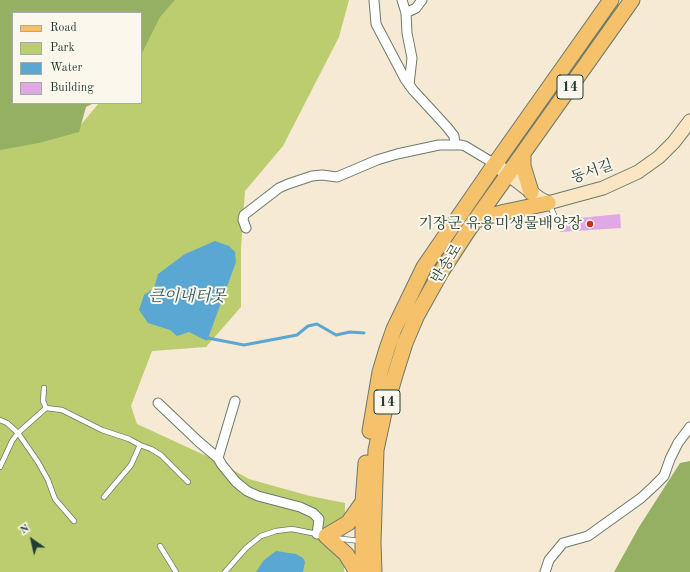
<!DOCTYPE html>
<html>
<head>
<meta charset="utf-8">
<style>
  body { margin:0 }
  #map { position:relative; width:690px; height:572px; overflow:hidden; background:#f7ead5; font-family:"Old Standard TT",serif }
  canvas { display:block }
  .legend { position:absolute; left:12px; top:12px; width:130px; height:92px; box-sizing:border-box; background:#fbf7ec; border:1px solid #a3ada2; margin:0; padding:5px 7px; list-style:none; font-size:12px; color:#1f3d34 }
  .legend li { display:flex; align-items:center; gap:8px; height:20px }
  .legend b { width:20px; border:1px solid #a3ada2 }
  .north { position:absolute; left:12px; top:520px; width:40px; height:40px; -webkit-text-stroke:3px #fbf7ec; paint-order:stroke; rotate:326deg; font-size:11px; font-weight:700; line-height:16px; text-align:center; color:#1f3d34 }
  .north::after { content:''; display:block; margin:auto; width:14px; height:18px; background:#1f3d34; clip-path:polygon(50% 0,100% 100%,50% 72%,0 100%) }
</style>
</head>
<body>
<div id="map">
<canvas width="690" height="572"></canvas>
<ul class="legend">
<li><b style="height:5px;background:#f5c16b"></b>Road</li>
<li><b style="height:11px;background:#bccd70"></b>Park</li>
<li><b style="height:11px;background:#5aa7d3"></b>Water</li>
<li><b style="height:11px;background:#e0a9e6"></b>Building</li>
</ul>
<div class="north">N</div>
</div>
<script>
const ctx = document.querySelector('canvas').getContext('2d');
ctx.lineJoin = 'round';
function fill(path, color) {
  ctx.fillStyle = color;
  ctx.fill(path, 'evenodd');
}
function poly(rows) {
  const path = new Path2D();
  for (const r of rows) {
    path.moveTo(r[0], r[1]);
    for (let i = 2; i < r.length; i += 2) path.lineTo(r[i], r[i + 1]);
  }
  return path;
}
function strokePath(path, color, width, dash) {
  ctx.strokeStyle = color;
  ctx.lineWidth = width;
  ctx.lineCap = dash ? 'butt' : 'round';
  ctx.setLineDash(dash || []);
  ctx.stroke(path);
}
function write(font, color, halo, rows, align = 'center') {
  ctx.font = font + ' "Old Standard TT","Noto Serif KR",serif';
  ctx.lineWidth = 4;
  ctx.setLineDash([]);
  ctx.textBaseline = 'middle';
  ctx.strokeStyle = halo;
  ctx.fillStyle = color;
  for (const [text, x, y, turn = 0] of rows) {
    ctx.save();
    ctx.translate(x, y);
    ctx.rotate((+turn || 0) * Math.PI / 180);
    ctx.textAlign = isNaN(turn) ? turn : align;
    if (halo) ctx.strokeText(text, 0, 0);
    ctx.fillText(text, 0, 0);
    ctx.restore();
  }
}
const green = poly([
  [163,0,349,0,339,37,283,146,245,191,241,249,241,307,206,347,152,351,131,406,137,424,213,459,249,479,310,496,345,503,344,572,0,572,0,146,74,133,99,103,141,103,141,32]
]);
const forest = poly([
  [0,0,175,0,160,17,141,55,141,13,13,13,13,103,94,103,86,107,79,132,39,143,0,150],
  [690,461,690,572,614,572,639,527,680,463]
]);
const water = poly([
  [215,241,229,246,235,252,236,262,207,341,189,332,177,336,170,330,148,323,139,310,144,295,154,288,158,274,185,254],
  [276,551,296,554,303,558,305,562,303,572,256,572,264,560]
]);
const stream = poly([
  [208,338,244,345,297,335,308,326,317,324,336,335,350,332,364,333]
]);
const building = poly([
  [620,214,621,228,560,232,559,220]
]);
const lane = poly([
  [549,204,555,217],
  [44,388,43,401,46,408],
  [0,420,7,423,18,433,38,462,48,480,55,499,74,521],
  [0,467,12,441,18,433,46,408,62,410,102,430,129,439,140,445,151,449,161,455,188,482],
  [104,497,131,465,140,445],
  [334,538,360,541],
  [160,546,176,572],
  [225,572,246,548,261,536,276,531,292,529,317,534]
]);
const street = poly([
  [374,0,376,24,405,79,413,90,447,127,454,136,455,145],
  [402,0,406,13,407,33,412,58,409,85],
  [406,13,416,8,422,0],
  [246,228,243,220,244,215,279,188,288,184,312,176,322,175,337,177,377,160,397,154,439,145,461,145,465,146,495,164],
  [158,403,199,442,218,458,222,465,236,482,247,491,258,496,300,507,313,513,319,519,317,534],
  [218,458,235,401],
  [545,572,549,560,563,543,588,536,641,498,654,486,664,476,670,459,678,443,690,427]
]);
const secondary = poly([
  [495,164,539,198,548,203,603,188,638,172,659,157,674,142,690,121]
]);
const primary = poly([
  [523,153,523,166,531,192],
  [476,220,505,212,548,203],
  [370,431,380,372,387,349,394,329,424,267,495,164,611,0],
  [357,572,346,554,326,536,348,523,363,502],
  [363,572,363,502,366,463],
  [374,572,373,542,376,450,384,413,395,375,405,343,417,315,441,272,467,232,632,0]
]);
const markers = [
  [590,224,4,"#c8321e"]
];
const shields = [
  [570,87,26],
  [387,402,26]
];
const shieldNames = [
  ["14",570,87],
  ["14",387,402]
];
const streetNames = [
  ["동서길",592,172,-19],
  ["반송로",447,264,-58]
];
const poiNames = [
  ["기장군 유용미생물배양장",582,224]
];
const waterNames = [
  ["큰이내터못",187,297]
];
fill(green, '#bccd70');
fill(forest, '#95b062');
fill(water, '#5aa7d3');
strokePath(stream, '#5aa7d3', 3);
fill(building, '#e0a9e6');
strokePath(lane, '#6b7a6c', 6);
strokePath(street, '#6b7a6c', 11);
strokePath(secondary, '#6b7a6c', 15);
strokePath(primary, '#6b7a6c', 17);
strokePath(lane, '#fff', 4.5);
strokePath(street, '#fff', 9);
strokePath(secondary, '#fbe6c4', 13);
strokePath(primary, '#f5c16b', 15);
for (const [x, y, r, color] of markers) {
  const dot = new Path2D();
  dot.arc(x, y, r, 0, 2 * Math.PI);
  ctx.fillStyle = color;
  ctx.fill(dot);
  strokePath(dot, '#fbf7ec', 1.5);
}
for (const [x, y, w] of shields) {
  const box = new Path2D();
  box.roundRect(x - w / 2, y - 12, w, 24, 3);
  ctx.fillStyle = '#fbf7ec';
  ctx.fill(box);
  strokePath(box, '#1f3d34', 1);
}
write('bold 14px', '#1f3d34', null, shieldNames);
write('15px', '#1f3d34', '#fbf7ec', streetNames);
write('15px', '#1f3d34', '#fbf7ec', poiNames, 'right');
write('italic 16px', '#315d64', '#fbf7ec', waterNames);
</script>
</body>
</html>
